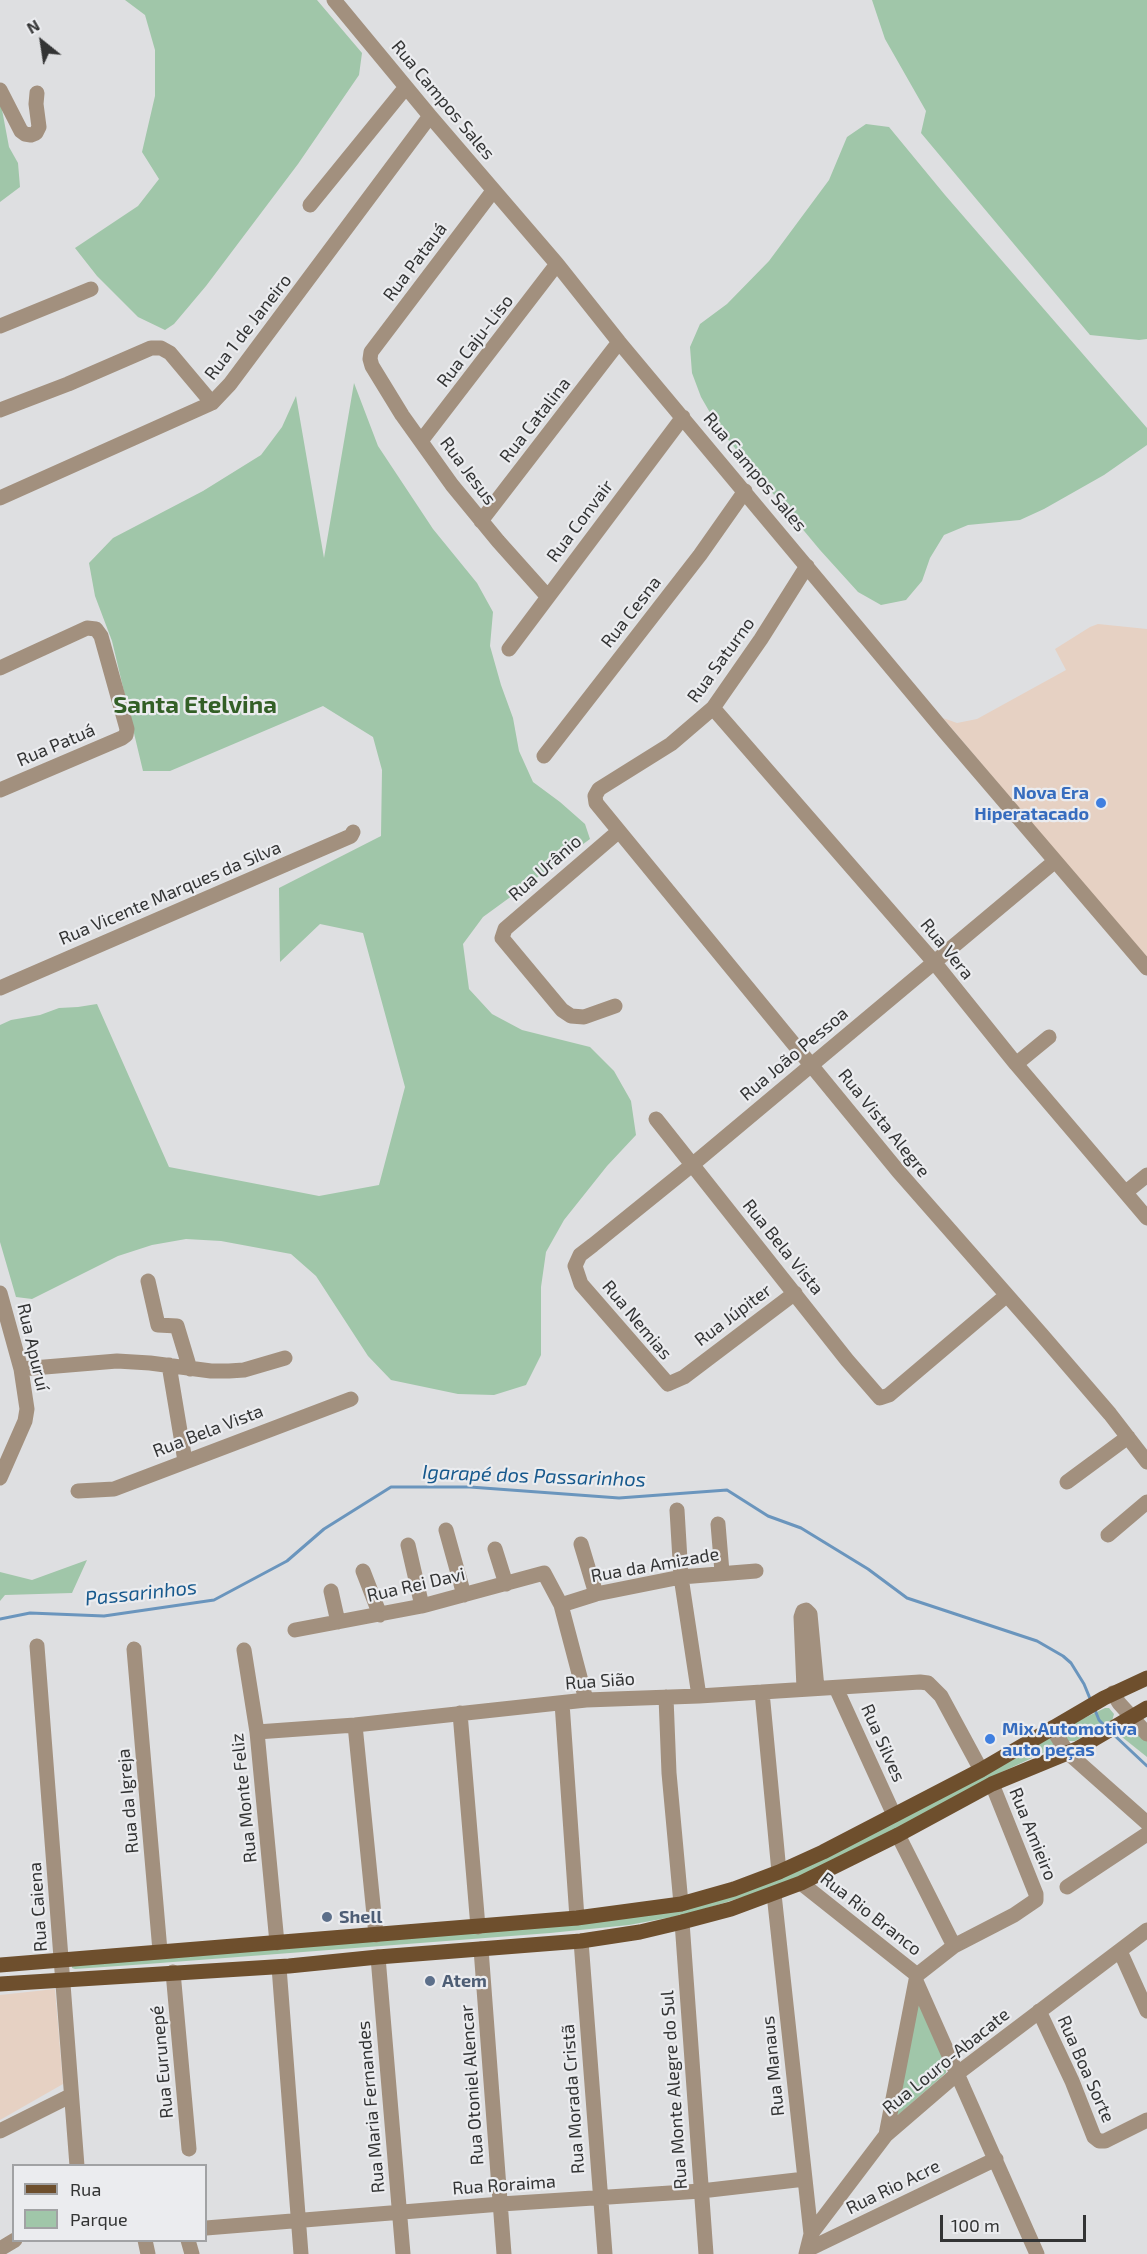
<!DOCTYPE html>
<html>
<head>
<meta charset="utf-8">
<style>
  body { margin:0 }
  #map { position:relative; width:1147px; height:2254px; overflow:hidden; background:#dedfe1; font-family:"Exo 2",sans-serif }
  canvas { display:block }
  .legend { position:absolute; left:12px; top:2164px; width:195px; height:78px; box-sizing:border-box; background:#ebecef; border:2px solid #a1a2a4; margin:0; padding:8px 10px; list-style:none; font-size:18px; color:#333434 }
  .legend li { display:flex; align-items:center; gap:12px; height:30px }
  .legend b { width:30px; border:2px solid #a1a2a4 }
  .north { position:absolute; left:12px; top:12px; width:60px; height:60px; -webkit-text-stroke:4px #ebecef; paint-order:stroke; rotate:330deg; font-size:16px; font-weight:700; line-height:24px; text-align:center; color:#333434 }
  .north::after { content:''; display:block; margin:auto; width:21px; height:27px; background:#333434; clip-path:polygon(50% 0,100% 100%,50% 72%,0 100%) }
  .scale { position:absolute; left:940px; top:2215px; width:146px; height:27px; box-sizing:border-box; border:3px solid #333434; border-top:0; padding-left:8px; font-size:18px; line-height:21px; white-space:nowrap; color:#333434; -webkit-text-stroke:4px #ebecef; paint-order:stroke }
</style>
</head>
<body>
<div id="map">
<canvas width="1147" height="2254"></canvas>
<ul class="legend">
<li><b style="height:8px;background:#6e4f2d"></b>Rua</li>
<li><b style="height:16px;background:#a0c6a9"></b>Parque</li>
</ul>
<div class="north">N</div>
<div class="scale">100 m</div>
</div>
<script>
const ctx = document.querySelector('canvas').getContext('2d');
ctx.lineJoin = 'round';
function fill(path, color) {
  ctx.fillStyle = color;
  ctx.fill(path, 'evenodd');
}
function poly(rows) {
  const path = new Path2D();
  for (const r of rows) {
    path.moveTo(r[0], r[1]);
    for (let i = 2; i < r.length; i += 2) path.lineTo(r[i], r[i + 1]);
  }
  return path;
}
function strokePath(path, color, width, dash) {
  ctx.strokeStyle = color;
  ctx.lineWidth = width;
  ctx.lineCap = dash ? 'butt' : 'round';
  ctx.setLineDash(dash || []);
  ctx.stroke(path);
}
function write(font, color, halo, rows, align = 'center') {
  ctx.font = font + ' "Exo 2",sans-serif';
  ctx.lineWidth = 4.5;
  ctx.setLineDash([]);
  ctx.textBaseline = 'middle';
  ctx.strokeStyle = halo;
  ctx.fillStyle = color;
  for (const [text, x, y, turn = 0] of rows) {
    ctx.save();
    ctx.translate(x, y);
    ctx.rotate((+turn || 0) * Math.PI / 180);
    ctx.textAlign = isNaN(turn) ? turn : align;
    if (halo) ctx.strokeText(text, 0, 0);
    ctx.fillText(text, 0, 0);
    ctx.restore();
  }
}
const commercial = poly([
  [1098,624,1147,629,1147,960,943,718,957,723,977,719,1066,670,1055,649,1090,627],
  [55,1989,63,2084,0,2120,0,1995]
]);
const green = poly([
  [125,0,317,0,362,53,359,75,298,164,206,286,174,324,165,330,138,317,97,276,75,248,138,206,159,179,142,152,155,96,155,50,145,15],
  [872,0,1147,0,1147,339,1139,340,1090,335,921,133,926,111,885,39],
  [0,99,9,147,18,163,20,187,0,202],
  [866,124,889,127,945,195,1147,428,1147,445,1104,475,1044,509,1020,520,968,525,944,535,930,558,922,581,906,600,881,605,858,592,820,550,720,430,701,397,692,373,690,347,700,324,727,304,769,261,829,180,847,137],
  [354,383,378,446,433,529,477,583,493,612,490,646,501,685,513,718,519,751,533,782,560,802,585,824,590,839,483,917,463,944,469,989,492,1014,522,1030,590,1047,614,1071,631,1101,636,1135,607,1166,564,1220,546,1252,541,1287,541,1355,526,1385,494,1395,458,1394,391,1380,368,1356,316,1276,291,1254,221,1241,186,1239,152,1245,118,1256,32,1299,16,1297,0,1242,0,1025,11,1020,40,1015,59,1008,78,1007,97,1004,169,1167,319,1196,379,1185,405,1087,363,933,320,924,280,962,279,888,381,836,382,770,373,737,323,706,170,771,143,771,112,641,95,596,89,563,113,538,203,491,261,455,282,427,296,396,324,558],
  [87,1560,72,1593,5,1595,0,1601,0,1572,32,1580],
  [1105,1708,1109,1708,1114,1714,1112,1721,1075,1741,1068,1741,1065,1738,1068,1728,1072,1724],
  [1135,1730,1147,1741,1147,1757,1122,1737],
  [1053,1732,1060,1745,1004,1771,863,1847,779,1886,688,1914,629,1925,550,1933,147,1964,75,1969,72,1968,72,1965,718,1899],
  [917,1995,946,2061,946,2073,897,2116]
]);
const stream = poly([
  [0,1619,30,1613,104,1616,214,1600,287,1561,324,1529,391,1487,470,1487,619,1498,727,1490,768,1516,801,1528,868,1569,907,1598,1037,1641,1063,1656,1071,1663,1084,1684,1091,1701],
  [1095,1710,1099,1720,1106,1727],
  [1113,1734,1147,1766]
]);
const minor = poly([
  [334,0,430,116,557,264,619,342,944,731,1147,968],
  [0,90,21,131,25,134,31,135,36,133,39,127,36,104,37,93],
  [493,191,371,352,370,359,372,366,402,415,452,485,498,541,548,597],
  [310,205,406,87],
  [0,326,91,289],
  [0,410,68,384,151,348,161,348,170,353,212,403],
  [421,441,557,264],
  [0,498,212,403,230,384,430,116],
  [481,521,619,342],
  [807,566,761,639,713,708,671,744,599,789,595,796,596,803,898,1171,1042,1335,1110,1414,1147,1462],
  [509,649,683,417],
  [0,668,87,628,96,629,101,636,127,729,126,735,122,738,0,790],
  [713,708,934,962,1016,1064,1147,1218],
  [544,756,700,555,745,491],
  [0,988,351,836,353,832],
  [615,1006,584,1017,571,1016,562,1010,502,938,505,929,619,831],
  [1016,1064,1049,1037],
  [656,1119,847,1360,880,1398,889,1395,1007,1295],
  [1126,1192,1147,1175],
  [148,1281,158,1325,177,1326,190,1369],
  [0,1293,21,1369,27,1409,25,1421,0,1478],
  [795,1293,684,1377,668,1384,581,1284,575,1266,580,1255,593,1245,692,1165,1054,862],
  [169,1365,185,1461],
  [21,1369,117,1361,150,1363,211,1371,229,1371,244,1370,285,1358],
  [1067,1482,1128,1437],
  [78,1491,114,1489,351,1399],
  [677,1510,681,1577,699,1696],
  [718,1524,722,1572],
  [446,1530,464,1595],
  [1108,1535,1147,1502],
  [581,1544,596,1594],
  [408,1545,422,1606],
  [495,1549,506,1584],
  [363,1571,380,1615],
  [331,1591,338,1622],
  [561,1605,596,1594,681,1577,756,1571],
  [295,1630,422,1606,544,1573,561,1605,586,1700],
  [37,1646,77,2166],
  [134,1649,160,1951],
  [244,1650,257,1732,277,1943],
  [836,1688,894,1815],
  [804,1689,801,1617,803,1611,806,1610,810,1614,817,1688],
  [762,1692,779,1872],
  [1113,1693,1119,1703,1147,1734],
  [666,1697,669,1773,681,1904],
  [562,1703,577,1918],
  [460,1713,478,1927],
  [355,1725,376,1935],
  [1052,1728,1067,1752,1147,1823],
  [257,1732,355,1725,586,1700,699,1696,920,1682,928,1683,941,1696,981,1770],
  [898,1835,954,1946],
  [801,1883,917,1975],
  [1067,1887,1147,1834],
  [774,1894,811,2234],
  [682,1922,706,2254],
  [581,1941,605,2254],
  [481,1949,504,2254],
  [1120,1951,1147,2011],
  [378,1957,403,2254],
  [279,1967,301,2254],
  [173,1972,189,2149],
  [916,1981,1037,2254],
  [1039,2011,1072,2081,1094,2137,1099,2141,1105,2141,1147,2120],
  [0,2131,70,2096],
  [886,2135,917,1975,954,1946,1014,1915,1036,1900,1036,1894,992,1784],
  [206,2228,501,2204,701,2191,805,2179],
  [145,2240,148,2254],
  [188,2240,192,2254],
  [0,2249,15,2240],
  [807,2250,996,2159],
  [806,2254,811,2234,886,2135,958,2073,1147,1930]
]);
const major = poly([
  [0,1965,577,1918,681,1904,734,1889,779,1872,823,1852,981,1770,1104,1698,1147,1678],
  [0,1984,289,1966,378,1957,581,1941,640,1932,682,1922,731,1909,801,1883,898,1835,992,1784,1077,1749,1147,1708]
]);
const markers = [
  [1101,803,6,"#3f7fe0"],
  [990,1739,6,"#3f7fe0"],
  [327,1917,6,"#5c6f8a"],
  [430,1981,6,"#5c6f8a"]
];
const streetNames = [
  ["Rua Campos Sales",443,100,50],
  ["Rua Patauá",415,262,-53],
  ["Rua 1 de Janeiro",248,327,-52],
  ["Rua Caju-Liso",475,341,-52],
  ["Rua Catalina",535,420,-52],
  ["Rua Jesus",468,471,53],
  ["Rua Campos Sales",755,472,50],
  ["Rua Convair",580,521,-53],
  ["Rua Cesna",631,612,-52],
  ["Rua Saturno",721,660,-54],
  ["Rua Patuá",56,745,-23],
  ["Rua Urânio",545,868,-41],
  ["Rua Vicente Marques da Silva",170,893,-23],
  ["Rua Vera",947,949,51],
  ["Rua João Pessoa",794,1054,-40],
  ["Rua Vista Alegre",884,1123,51],
  ["Rua Bela Vista",783,1247,51],
  ["Rua Júpiter",733,1315,-37],
  ["Rua Nemias",637,1320,50],
  ["Rua Apuruí",33,1347,77],
  ["Rua Bela Vista",208,1431,-21],
  ["Rua da Amizade",655,1565,-10],
  ["Rua Rei Davi",416,1585,-13],
  ["Rua Sião",600,1681,-4],
  ["Rua Silves",883,1743,66],
  ["Rua Monte Feliz",244,1798,-96],
  ["Rua da Igreja",128,1801,-95],
  ["Rua Amieiro",1033,1834,68],
  ["Rua Caiena",38,1907,-94],
  ["Rua Rio Branco",871,1914,38],
  ["Rua Louro-Abacate",946,2061,-39],
  ["Rua Eurunepé",162,2062,-95],
  ["Rua Manaus",773,2066,-96],
  ["Rua Boa Sorte",1086,2069,66],
  ["Rua Otoniel Alencar",472,2085,-94],
  ["Rua Monte Alegre do Sul",674,2090,-94],
  ["Rua Morada Cristã",573,2099,-94],
  ["Rua Maria Fernandes",371,2107,-95],
  ["Rua Roraima",504,2185,-4],
  ["Rua Rio Acre",893,2187,-26]
];
const shopNames = [
  ["Nova Era",1089,793],
  ["Hiperatacado",1089,814],
  ["Mix Automotiva",1002,1729,"left"],
  ["auto peças",1002,1750,"left"]
];
const serviceNames = [
  ["Shell",339,1917],
  ["Atem",442,1981]
];
const waterNames = [
  ["Igarapé dos Passarinhos",534,1476,2],
  ["Passarinhos",141,1593,-6]
];
const districtNames = [
  ["Santa Etelvina",195,705]
];
fill(commercial, '#e6d1c3');
fill(green, '#a0c6a9');
strokePath(stream, '#6a95bd', 3);
strokePath(minor, '#a2907e', 15);
strokePath(major, '#6e4f2d', 15);
for (const [x, y, r, color] of markers) {
  const dot = new Path2D();
  dot.arc(x, y, r, 0, 2 * Math.PI);
  ctx.fillStyle = color;
  ctx.fill(dot);
  strokePath(dot, '#ebecef', 2);
}
write('18px', '#333434', '#ebecef', streetNames);
write('bold 18px', '#366cbe', '#ebecef', shopNames, 'right');
write('bold 18px', '#4e5e75', '#ebecef', serviceNames, 'left');
write('italic 20px', '#17598d', '#ebecef', waterNames);
write('bold 24px', '#335f26', '#ebecef', districtNames);
</script>
</body>
</html>
